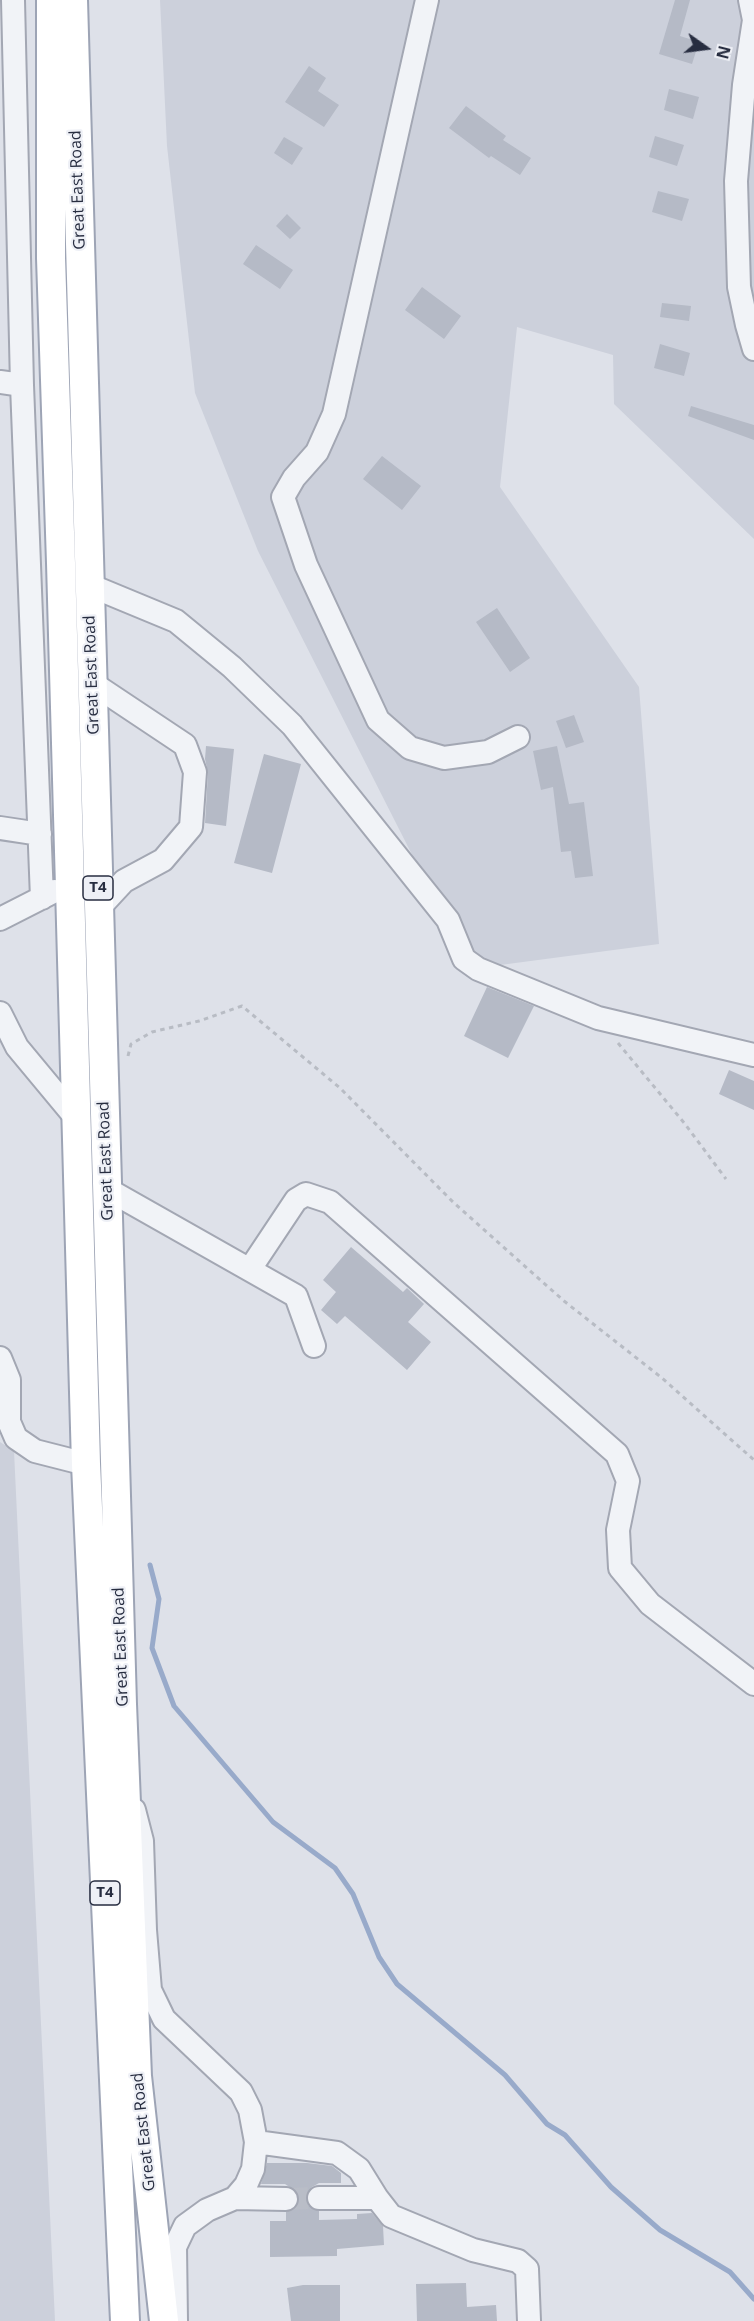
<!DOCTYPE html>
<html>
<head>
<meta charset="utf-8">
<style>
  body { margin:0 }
  #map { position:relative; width:754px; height:2321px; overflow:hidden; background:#dee1e9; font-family:"Open Sans",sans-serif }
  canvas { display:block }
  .north { position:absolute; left:676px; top:18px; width:60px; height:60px; -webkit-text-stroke:4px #eef0f6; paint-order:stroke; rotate:104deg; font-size:16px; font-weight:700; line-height:24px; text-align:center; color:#272d40 }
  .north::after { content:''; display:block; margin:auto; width:21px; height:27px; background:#272d40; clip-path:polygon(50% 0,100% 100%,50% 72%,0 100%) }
</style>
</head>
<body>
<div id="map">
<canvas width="754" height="2321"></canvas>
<div class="north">N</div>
</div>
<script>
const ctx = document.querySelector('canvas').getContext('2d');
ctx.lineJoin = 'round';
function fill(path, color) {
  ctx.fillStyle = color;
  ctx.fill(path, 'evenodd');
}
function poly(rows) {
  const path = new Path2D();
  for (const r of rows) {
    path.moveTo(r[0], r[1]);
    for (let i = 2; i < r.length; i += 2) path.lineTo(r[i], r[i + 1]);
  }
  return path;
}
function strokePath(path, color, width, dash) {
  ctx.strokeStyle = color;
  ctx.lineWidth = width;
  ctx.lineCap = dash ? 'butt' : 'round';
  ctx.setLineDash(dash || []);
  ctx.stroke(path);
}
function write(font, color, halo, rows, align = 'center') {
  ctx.font = font + ' "Open Sans",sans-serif';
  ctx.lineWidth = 4.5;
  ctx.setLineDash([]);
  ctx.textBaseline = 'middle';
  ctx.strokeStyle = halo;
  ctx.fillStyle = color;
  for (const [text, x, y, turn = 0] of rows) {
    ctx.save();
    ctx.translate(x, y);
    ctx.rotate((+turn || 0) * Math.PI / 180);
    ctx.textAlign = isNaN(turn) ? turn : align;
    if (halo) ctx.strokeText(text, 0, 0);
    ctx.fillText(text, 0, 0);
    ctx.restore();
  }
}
const built = poly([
  [160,0,754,0,754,539,614,404,613,355,517,327,500,487,639,687,659,944,470,969,258,551,195,393,167,146],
  [0,1442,14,1451,55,2321,0,2321]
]);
const stream = poly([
  [150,1565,159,1599,152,1648,174,1706,273,1822,335,1868,353,1894,379,1957,397,1984,505,2075,547,2124,565,2135,611,2187,660,2230,730,2272,754,2299]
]);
const building = poly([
  [675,0,690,0,680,36,699,42,692,64,659,54],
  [309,66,326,78,318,91,339,105,324,127,285,102],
  [669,89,699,97,693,119,664,110],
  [466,106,506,136,503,140,531,158,520,175,491,156,489,158,449,128],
  [655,136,684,145,677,166,649,157],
  [284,137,303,148,292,165,274,153],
  [658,191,689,199,682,221,652,212],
  [287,214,301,228,290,239,276,226],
  [256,245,293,270,280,289,243,264],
  [422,287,461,316,444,339,405,310],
  [662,303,691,306,689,321,660,317],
  [660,344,690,353,684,376,654,368],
  [691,406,754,425,754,440,688,416],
  [382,456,421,486,402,510,363,479],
  [497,608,530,658,510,672,476,622],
  [574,715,584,742,566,748,556,721],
  [206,746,234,749,226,826,205,823,208,773,205,759],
  [557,746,569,804,584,802,593,876,575,878,571,851,561,852,553,787,541,790,533,751],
  [264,754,301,764,272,873,234,863],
  [487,987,534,1006,508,1058,464,1036],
  [729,1070,754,1081,754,1110,719,1094],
  [351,1247,403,1292,407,1288,424,1304,408,1322,431,1342,407,1370,345,1316,337,1324,321,1310,336,1292,323,1280],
  [267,2163,307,2163,332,2166,341,2173,341,2183,319,2183,312,2187,306,2197,308,2205,319,2211,319,2220,357,2219,357,2214,372,2213,383,2226,384,2245,337,2249,337,2256,270,2257,270,2221,286,2221,286,2212,297,2206,299,2199,297,2192,285,2184,261,2184],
  [466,2283,467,2307,496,2305,497,2321,417,2321,416,2284],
  [303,2285,340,2285,340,2321,291,2321,287,2288]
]);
const minorTunnel = poly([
  [286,2199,319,2198]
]);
const path = poly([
  [618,1043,685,1124,726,1179],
  [128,1056,131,1044,152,1032,199,1021,242,1006,340,1088,454,1203,564,1301,662,1378,754,1460]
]);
const minor = poly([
  [13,0,22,385,42,898],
  [427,0,334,414,317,452,294,478,283,497,306,565,378,720,410,748,444,758,488,752,518,737],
  [750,0,754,20,744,85,736,181,739,287,747,325,754,349],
  [0,382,22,385],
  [89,585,176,621,232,667,292,725,448,920,464,959,478,969,598,1018,754,1055],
  [92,683,185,745,195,772,191,827,163,860,124,881,99,908],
  [0,828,40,834],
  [0,919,55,891],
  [0,1013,17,1047,76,1118],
  [107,1189,296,1296,314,1346],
  [250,1269,296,1200,306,1194,330,1202,617,1454,628,1481,618,1530,620,1568,650,1604,754,1684],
  [0,1358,9,1380,9,1422,16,1438,35,1451,86,1464],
  [134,1810,142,1841,145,1930,150,1990,164,2019,241,2092,250,2110,256,2142,253,2169,246,2185,235,2198,207,2210,185,2226,175,2247,176,2321],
  [256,2142,337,2153,359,2169,377,2198,391,2216,473,2250,518,2261,527,2269,529,2321],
  [235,2198,286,2199],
  [319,2198,377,2198]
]);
const major = poly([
  [51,0,51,258,61,563,86,1464,125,2321],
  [73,0,122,1704,137,2076,164,2321]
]);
const shields = [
  [98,888,30],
  [105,1893,30]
];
const shieldNames = [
  ["T4",98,888],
  ["T4",105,1893]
];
const streetNames = [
  ["Great East Road",78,190,-92],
  ["Great East Road",92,675,-92],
  ["Great East Road",106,1161,-92],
  ["Great East Road",121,1647,-92],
  ["Great East Road",144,2132,-96]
];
fill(built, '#ccd0db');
strokePath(stream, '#98aaca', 5);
fill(building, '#b5bac6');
strokePath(minorTunnel, '#b9bdc7', 22, [22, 11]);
strokePath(minor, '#a3a7b3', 26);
strokePath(major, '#9da4b5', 32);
strokePath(path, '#b8bcc4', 3, [4.5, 4.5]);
strokePath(minor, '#f1f3f7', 22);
strokePath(major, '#fff', 28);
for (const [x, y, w] of shields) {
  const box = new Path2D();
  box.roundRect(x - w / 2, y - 12, w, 24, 4.5);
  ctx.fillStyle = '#eef0f6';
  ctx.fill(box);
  strokePath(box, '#272d40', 1.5);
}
write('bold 15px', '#272d40', null, shieldNames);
write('16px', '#272d40', '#eef0f6', streetNames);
</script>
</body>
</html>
